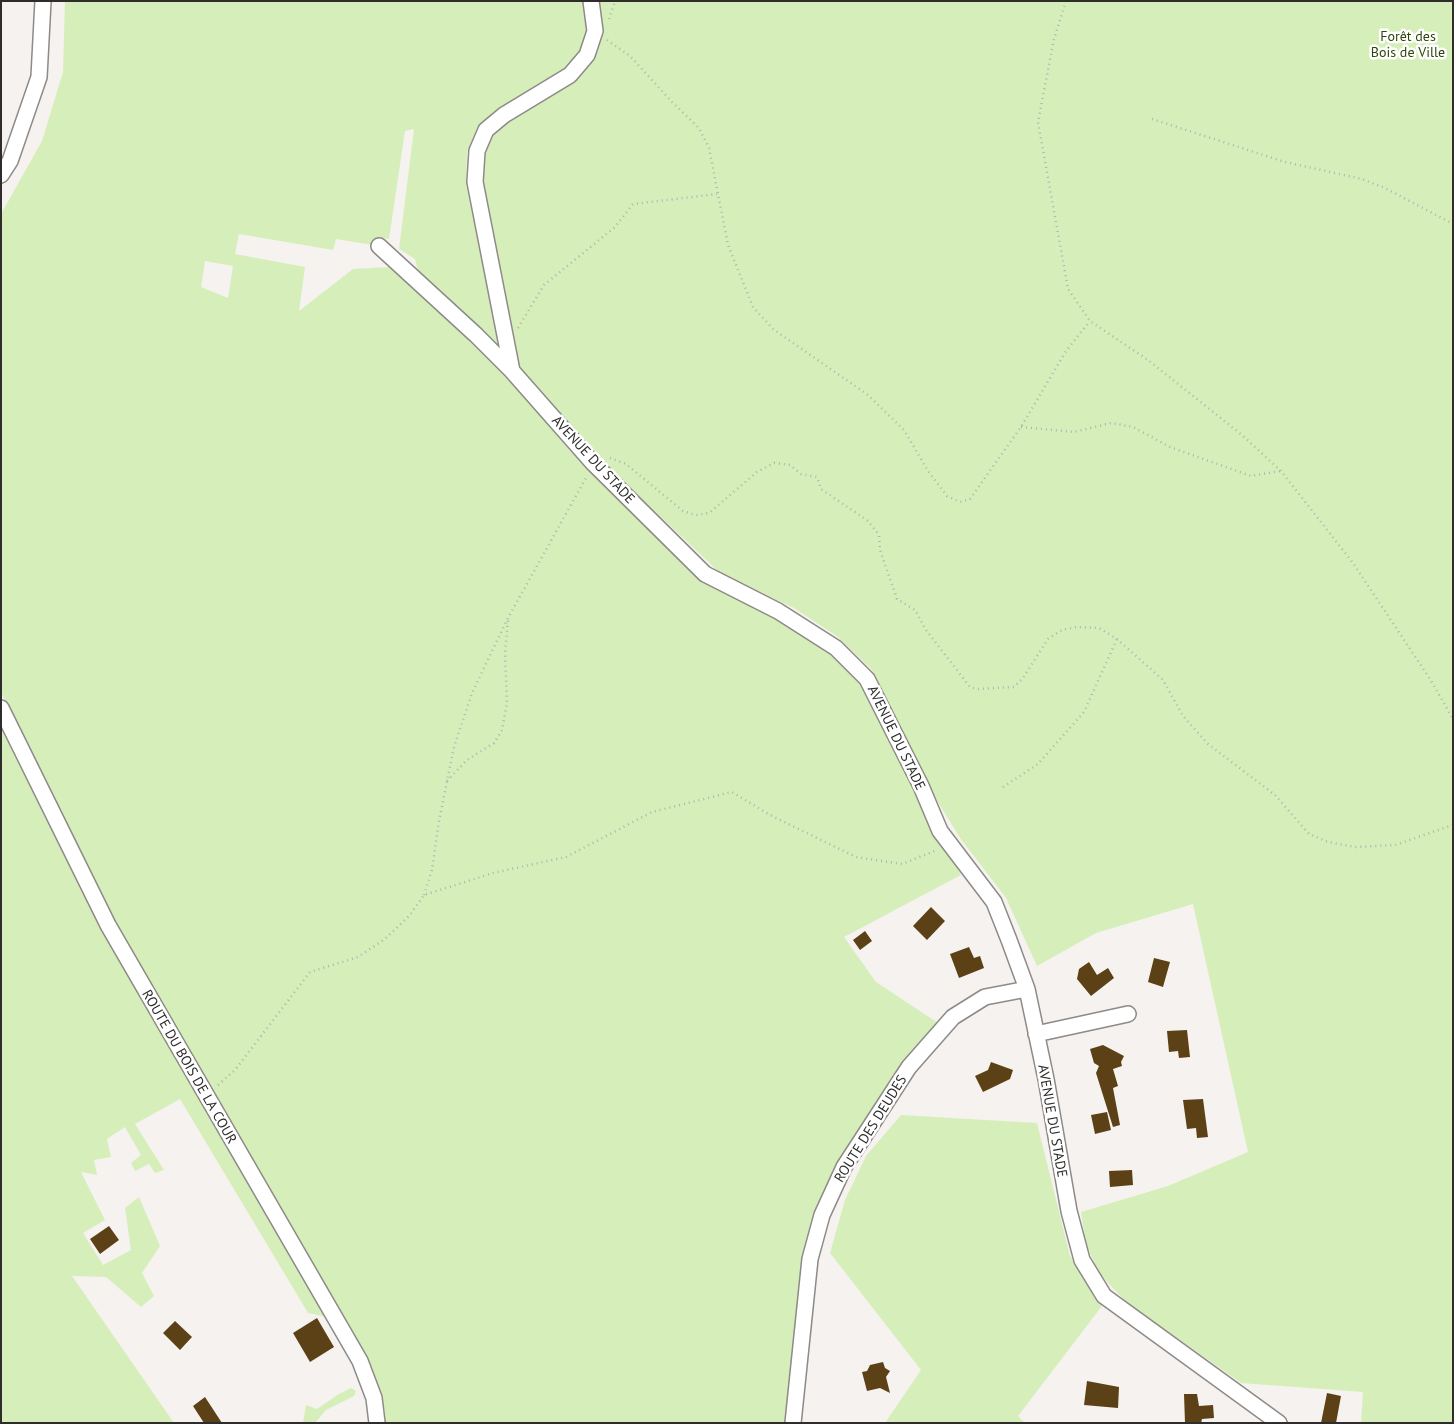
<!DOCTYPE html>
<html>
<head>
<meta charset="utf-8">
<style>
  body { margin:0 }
  #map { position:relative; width:1454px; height:1424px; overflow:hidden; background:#f5f2ef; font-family:"PT Sans",sans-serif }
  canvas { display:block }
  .frame { position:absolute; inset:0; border:2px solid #2e2d2c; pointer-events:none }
</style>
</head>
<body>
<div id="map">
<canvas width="1454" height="1424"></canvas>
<div class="frame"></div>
</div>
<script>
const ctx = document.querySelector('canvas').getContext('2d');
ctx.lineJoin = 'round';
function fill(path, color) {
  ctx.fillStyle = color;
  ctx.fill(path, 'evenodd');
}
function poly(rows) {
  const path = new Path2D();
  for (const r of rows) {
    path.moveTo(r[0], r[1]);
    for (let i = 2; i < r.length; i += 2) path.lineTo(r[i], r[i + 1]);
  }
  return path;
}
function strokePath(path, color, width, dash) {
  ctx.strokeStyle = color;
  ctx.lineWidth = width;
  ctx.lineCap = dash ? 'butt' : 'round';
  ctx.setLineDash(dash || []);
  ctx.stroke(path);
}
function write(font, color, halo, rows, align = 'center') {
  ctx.font = font + ' "PT Sans",sans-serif';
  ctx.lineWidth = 5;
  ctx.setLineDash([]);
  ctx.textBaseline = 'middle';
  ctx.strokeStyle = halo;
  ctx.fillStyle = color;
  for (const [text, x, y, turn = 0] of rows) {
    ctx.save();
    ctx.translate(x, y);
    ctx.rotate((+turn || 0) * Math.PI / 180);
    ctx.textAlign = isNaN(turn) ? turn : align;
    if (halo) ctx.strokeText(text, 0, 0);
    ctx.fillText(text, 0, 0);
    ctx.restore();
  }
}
const green = poly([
  [65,1,583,1,589,29,578,54,564,72,496,111,477,128,467,152,466,185,504,357,418,271,415,259,399,249,414,129,405,131,389,239,380,238,379,246,336,239,333,250,239,234,235,254,305,267,299,311,353,269,389,267,506,374,568,449,654,533,832,653,862,685,936,832,961,875,844,937,876,982,938,1023,899,1069,835,1170,813,1220,801,1265,786,1423,383,1423,375,1378,360,1346,110,915,1,692,1,214,42,141,63,72],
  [205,261,233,266,228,298,201,287],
  [599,1,1453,1,1453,1423,1361,1423,1363,1392,1241,1383,1126,1302,1099,1273,1086,1244,1081,1212,1168,1186,1248,1152,1193,904,1096,933,1037,966,1006,898,960,838,927,784,872,670,838,637,794,608,719,572,583,443,520,367,484,185,484,153,494,134,517,113,575,80,594,60,604,33],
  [1,713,327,1317,308,1313,180,1099,135,1124,164,1170,155,1173,149,1164,135,1171,131,1163,141,1155,125,1127,107,1139,111,1157,94,1160,97,1175,81,1172,105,1220,83,1233,103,1265,131,1250,125,1208,139,1197,160,1246,142,1273,154,1296,141,1307,106,1277,72,1276,174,1423,1,1423],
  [901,1115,1037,1123,1070,1256,1102,1306,1018,1416,1025,1423,885,1423,921,1370,830,1253,845,1200,866,1156],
  [351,1388,356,1391,354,1396,326,1410,315,1423,303,1423,306,1405,317,1409,339,1394]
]);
const building = poly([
  [931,907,945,921,927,940,913,926],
  [865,931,872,941,860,950,853,940],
  [969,947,974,958,980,956,984,968,959,978,950,954],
  [1154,958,1170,962,1163,987,1148,982],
  [1089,962,1097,975,1108,968,1114,978,1091,996,1077,979,1079,969],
  [1187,1030,1190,1057,1179,1058,1178,1051,1169,1052,1167,1031],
  [1103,1045,1124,1056,1121,1062,1122,1066,1113,1069,1118,1086,1113,1088,1120,1125,1113,1127,1096,1073,1099,1066,1094,1063,1090,1049],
  [991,1062,1013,1070,1010,1079,983,1092,975,1076,988,1070],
  [1203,1099,1208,1137,1197,1138,1196,1128,1187,1129,1183,1100],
  [1107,1112,1111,1130,1095,1134,1091,1115],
  [1132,1170,1133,1185,1110,1187,1109,1171],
  [109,1226,119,1240,100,1254,90,1239],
  [317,1318,334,1347,310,1362,293,1333],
  [175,1321,192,1337,180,1350,163,1333],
  [883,1362,885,1368,890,1371,886,1377,890,1393,880,1388,867,1391,862,1372,867,1371,870,1365],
  [1087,1381,1119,1387,1118,1408,1084,1405],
  [1327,1393,1341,1396,1336,1423,1321,1423],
  [1184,1394,1197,1394,1199,1406,1213,1405,1214,1418,1202,1419,1201,1423,1185,1423],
  [205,1397,222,1423,204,1423,193,1406]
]);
const path = poly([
  [1066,1,1054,39,1038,122,1068,289,1090,321,1148,360,1242,435,1281,471,1353,563,1430,679,1453,719],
  [609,19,615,1],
  [607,40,630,56,673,103,699,128,709,148,728,245,753,307,773,329,868,395,904,430,928,471,947,496,960,502,970,499,1021,427,1066,351,1090,321],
  [1152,119,1285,162,1362,179,1385,188,1453,224],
  [518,328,544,285,615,227,633,204,717,194],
  [1021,427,1074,432,1111,423,1133,427,1170,447,1251,476,1280,471],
  [610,458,626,464,683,511,696,515,709,513,757,472,774,463,790,465,801,474,817,477,821,489,868,521,879,535,880,550,897,599,915,610,926,630,970,687,977,689,1014,687,1023,678,1048,639,1062,630,1076,627,1099,628,1117,639,1163,680,1183,716,1208,744,1275,795,1309,834,1328,842,1355,847,1395,845,1453,825],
  [447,781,467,760,494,743,502,730,507,703,505,653,508,620],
  [1003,787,1038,764,1084,712,1117,639],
  [424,895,432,870,439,821,454,747,472,693,508,618,587,476],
  [218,1085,235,1070,310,972,358,957,385,939,410,915,424,895,493,873,566,857,652,812,732,792,770,815,856,857,902,864,937,850],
  [1451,1423,1453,1421]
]);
const street = poly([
  [591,1,595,31,587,55,570,75,504,115,486,130,477,151,475,182,512,371,593,463,705,574,778,611,836,648,867,679,921,786,940,831,994,902,1009,940,1027,989,1046,1079,1069,1211,1082,1260,1104,1296,1279,1423],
  [1,175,10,161,39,77,43,1],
  [379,246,476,335,512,371],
  [1,708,108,925,360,1361,374,1398,377,1423],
  [1036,1034,1128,1014],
  [793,1423,810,1259,822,1215,844,1167,909,1067,953,1017,985,997,1027,989]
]);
const parkNames = [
  ["Forêt des",1408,37],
  ["Bois de Ville",1408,53]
];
const streetNames = [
  ["AVENUE DU STADE",593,460,47],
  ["AVENUE DU STADE",896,738,64],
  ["ROUTE DU BOIS DE LA COUR",189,1067,60],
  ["AVENUE DU STADE",1052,1121,80],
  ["ROUTE DES DEUDES",871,1129,-58]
];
fill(green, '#d6efba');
fill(building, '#5d4116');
strokePath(street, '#8d8a87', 18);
strokePath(path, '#b4b1af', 2.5, [1, 4]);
strokePath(street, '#fff', 15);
write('14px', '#304609', '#fff', parkNames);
write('14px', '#2e2d2c', '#fff', streetNames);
</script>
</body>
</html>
